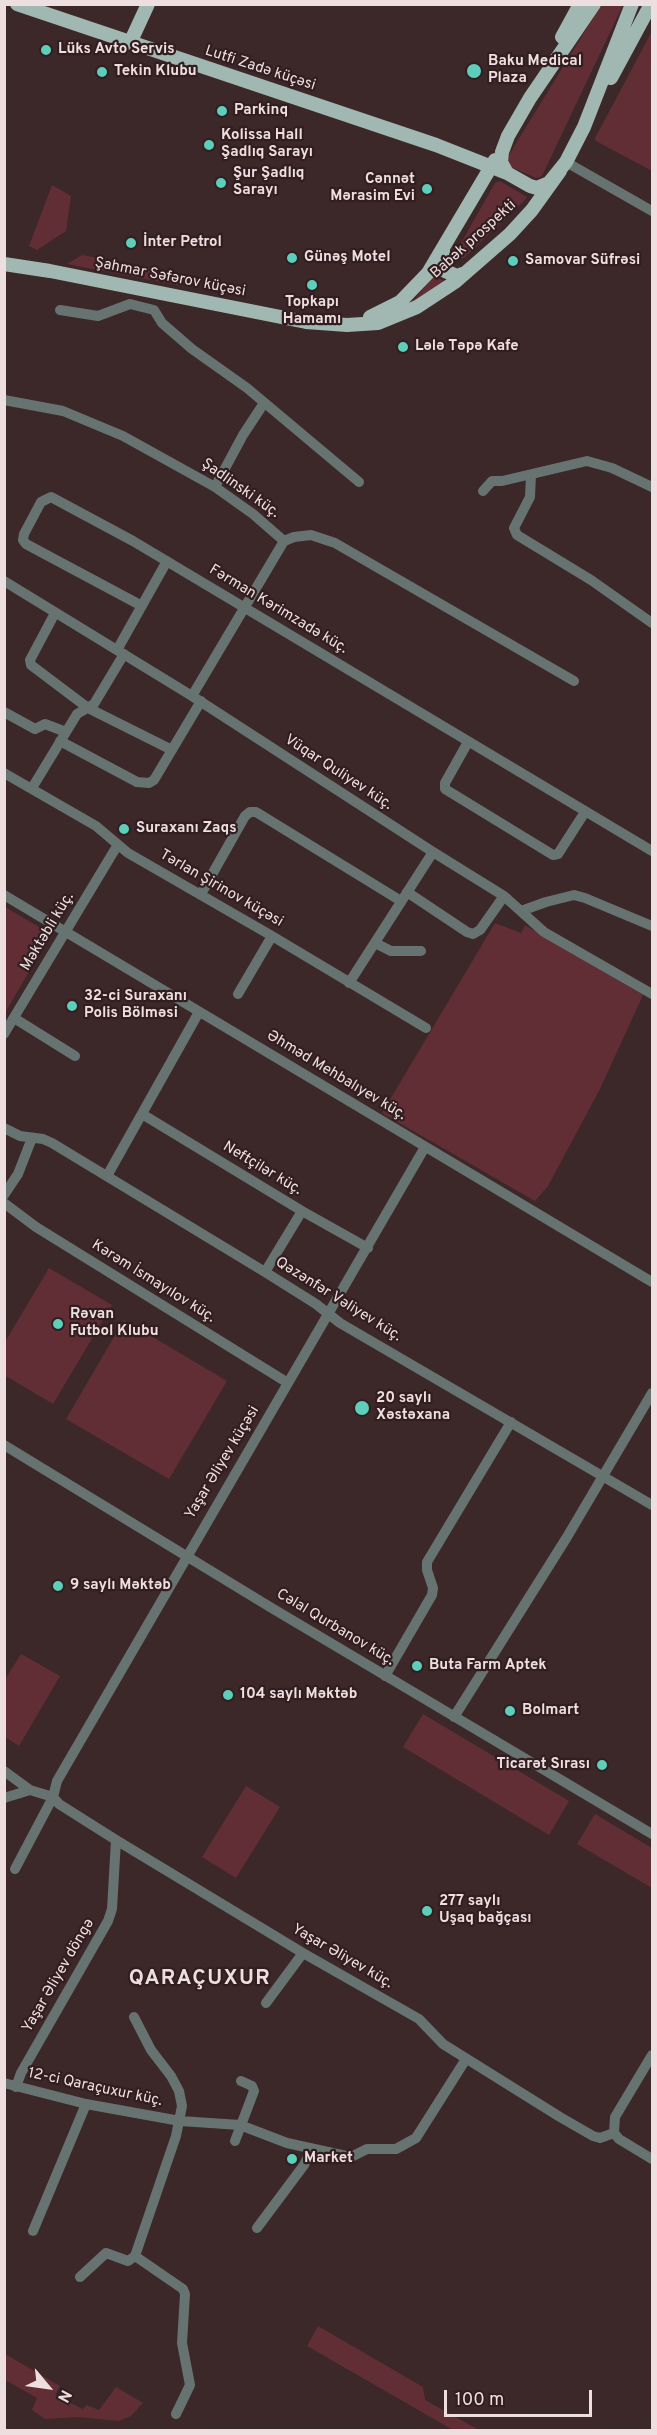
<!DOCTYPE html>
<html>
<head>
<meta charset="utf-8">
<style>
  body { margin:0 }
  #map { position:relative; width:657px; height:2435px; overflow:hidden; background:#3c2729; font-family:Overpass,sans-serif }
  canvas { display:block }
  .frame { position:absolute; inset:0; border:6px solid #eddedf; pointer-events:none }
  .north { position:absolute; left:18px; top:2357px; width:60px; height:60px; -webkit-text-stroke:4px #321e20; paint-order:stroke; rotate:119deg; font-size:16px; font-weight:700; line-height:24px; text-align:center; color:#eddedf }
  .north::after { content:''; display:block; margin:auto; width:21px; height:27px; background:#eddedf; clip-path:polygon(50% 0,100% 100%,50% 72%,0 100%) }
  .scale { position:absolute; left:444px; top:2390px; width:148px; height:27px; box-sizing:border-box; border:3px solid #eddedf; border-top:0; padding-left:8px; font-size:18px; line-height:21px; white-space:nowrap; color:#eddedf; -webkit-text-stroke:4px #321e20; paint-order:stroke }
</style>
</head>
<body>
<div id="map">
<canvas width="657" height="2435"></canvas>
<div class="frame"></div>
<div class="north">N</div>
<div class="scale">100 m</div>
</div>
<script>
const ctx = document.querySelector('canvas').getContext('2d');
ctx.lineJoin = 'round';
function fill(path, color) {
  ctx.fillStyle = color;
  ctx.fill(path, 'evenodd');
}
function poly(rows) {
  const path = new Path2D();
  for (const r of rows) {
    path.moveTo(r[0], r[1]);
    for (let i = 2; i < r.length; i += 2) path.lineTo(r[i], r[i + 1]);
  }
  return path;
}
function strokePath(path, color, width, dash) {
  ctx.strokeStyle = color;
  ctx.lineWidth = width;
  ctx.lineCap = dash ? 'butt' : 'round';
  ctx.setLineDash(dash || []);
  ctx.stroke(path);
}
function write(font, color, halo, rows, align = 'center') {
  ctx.font = font + ' Overpass,sans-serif';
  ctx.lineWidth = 4.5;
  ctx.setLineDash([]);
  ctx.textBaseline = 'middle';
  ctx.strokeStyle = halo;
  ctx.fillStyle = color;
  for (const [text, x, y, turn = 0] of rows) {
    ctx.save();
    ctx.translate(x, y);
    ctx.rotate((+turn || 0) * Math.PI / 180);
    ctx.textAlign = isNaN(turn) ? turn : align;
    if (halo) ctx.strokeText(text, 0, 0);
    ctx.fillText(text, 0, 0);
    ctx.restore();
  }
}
const green = poly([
  [601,5,623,5,542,176,536,178,509,166,507,158],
  [652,31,652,171,594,140],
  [500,181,527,197,525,200,464,258,460,258,456,252,495,183],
  [52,185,71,196,66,231,37,250,29,246],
  [82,255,170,272,182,286,67,264],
  [436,272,438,278,444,281,434,290,405,306,416,298],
  [5,907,51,934,5,1013],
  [495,923,521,933,525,925,643,995,600,1089,548,1186,535,1201,382,1113],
  [49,1268,112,1305,53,1404,4,1375,5,1342],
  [124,1320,227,1381,169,1479,66,1419],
  [21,1654,60,1676,19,1746,5,1737,4,1681],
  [423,1714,569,1801,549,1835,403,1747],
  [246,1786,280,1807,236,1878,202,1857],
  [595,1814,652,1848,652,1888,577,1844],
  [318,2326,423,2387,425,2400,479,2430,453,2430,307,2346],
  [5,2354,60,2386,55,2395,83,2409,87,2405,99,2410,116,2387,143,2403,131,2416,119,2421,78,2417,45,2419,32,2410,37,2398,5,2380]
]);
const minor = poly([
  [566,162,652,211],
  [60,310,98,316,130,304,154,310,162,323,192,349,247,388,359,482],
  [4,400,63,411,123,436,215,487,253,514,284,541,294,537,311,535,335,543,574,681],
  [531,475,530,497,514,528,517,535,591,580,652,623],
  [215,487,243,435,264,403],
  [483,491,492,481,502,481,587,461,612,468,652,487],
  [4,581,192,696,433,852,504,896,544,932,652,994],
  [142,606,26,544,23,540,24,534,41,502,51,497,133,541,652,851],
  [55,613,30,660,31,665,88,708,172,750],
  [117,650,167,561],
  [192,696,284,541],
  [4,712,35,729,45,724,66,732],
  [60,741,137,782,149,783,154,780,201,701],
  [468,742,445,783,445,789,553,855,558,854,585,812],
  [4,773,96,826,128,853,272,936,426,1028],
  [32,788,77,714,94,704,124,654],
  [407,892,467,932,473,934,480,930,504,896],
  [201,894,245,816,250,812,256,812,401,901],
  [4,895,652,1282],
  [521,911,546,902,574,895,585,898,652,926],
  [375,943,391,951,421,951],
  [349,983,433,852],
  [238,994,272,936],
  [14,1018,75,1056],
  [4,1034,117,846],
  [142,1114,302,1211,368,1248],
  [4,1128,20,1136,43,1139,52,1143,265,1272,316,1304,340,1323,652,1505],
  [107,1176,199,1012],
  [4,1195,18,1174,32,1138],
  [4,1203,36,1227,288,1383],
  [265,1272,302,1211],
  [4,1445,270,1607,652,1834],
  [385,1676,432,1595,433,1588,427,1570,427,1562,511,1422],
  [454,1717,567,1537,652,1393],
  [4,1771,30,1790,53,1797],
  [53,1797,59,1804,116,1840,303,1953,419,2019,443,2044,560,2117,593,2136,600,2138,614,2133],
  [4,1798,30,1790],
  [15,1869,53,1797,57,1781,425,1147],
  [266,2003,303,1953],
  [134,2017,151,2050,171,2076,179,2091,182,2106,176,2136,135,2256,183,2289,185,2294,182,2343,190,2385,176,2414],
  [4,2083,86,2104,180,2121,240,2125,287,2143,351,2157,367,2149,396,2149,416,2138,466,2059],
  [16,2087,21,2073,108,1921,112,1909,116,1840],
  [614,2133,615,2117,652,2055],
  [614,2133,619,2139,652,2159],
  [235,2141,254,2091,252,2086,241,2081],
  [257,2228,304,2165,312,2149],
  [33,2231,86,2104],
  [80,2277,106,2253,128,2261,135,2256]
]);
const major = poly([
  [17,4,436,145,507,173],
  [594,4,530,98,508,136,502,152,501,162,507,173,530,186,537,188,549,183,566,162,584,127,632,4],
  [562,37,580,4],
  [130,43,148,4],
  [611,78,651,4],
  [443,251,441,264,445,271,457,276,465,273],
  [4,264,50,271,306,322,347,325,378,323,417,307,455,282,510,234,532,210,560,171],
  [370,317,400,302,428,273,495,160]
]);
const markers = [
  [46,50,6,"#5cceba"],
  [474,71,8,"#5cceba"],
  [102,72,6,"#5cceba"],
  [222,111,6,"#5cceba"],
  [209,145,6,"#5cceba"],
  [221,183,6,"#5cceba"],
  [427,189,6,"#5cceba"],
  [131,243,6,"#5cceba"],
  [292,258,6,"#5cceba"],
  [513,261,6,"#5cceba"],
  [312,285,6,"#5cceba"],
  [403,347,6,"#5cceba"],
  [124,829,6,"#5cceba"],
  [72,1006,6,"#5cceba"],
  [58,1324,6,"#5cceba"],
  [362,1408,8,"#5cceba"],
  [58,1586,6,"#5cceba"],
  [417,1666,6,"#5cceba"],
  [228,1695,6,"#5cceba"],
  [510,1711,6,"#5cceba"],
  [602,1765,6,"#5cceba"],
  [427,1911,6,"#5cceba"],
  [292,2159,6,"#5cceba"]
];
const poiNames = [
  ["Lüks Avto Servis",58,50],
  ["Baku Medical",488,62],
  ["Plaza",488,79],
  ["Tekin Klubu",114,72],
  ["Parkinq",234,111],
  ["Kolissa Hall",221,136],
  ["Şadlıq Sarayı",221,153],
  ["Şur Şadlıq",233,174],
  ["Sarayı",233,191],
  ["Cənnət",415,180,"right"],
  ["Mərasim Evi",415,197,"right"],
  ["İnter Petrol",143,243],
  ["Günəş Motel",304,258],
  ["Samovar Süfrəsi",525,261],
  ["Topkapı",312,303,"center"],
  ["Hamamı",312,320,"center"],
  ["Lələ Təpə Kafe",415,347],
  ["Suraxanı Zaqs",136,829],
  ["32-ci Suraxanı",84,997],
  ["Polis Bölməsi",84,1014],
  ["Rəvan",70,1315],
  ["Futbol Klubu",70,1332],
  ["20 saylı",376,1399],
  ["Xəstəxana",376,1416],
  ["9 saylı Məktəb",70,1586],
  ["Buta Farm Aptek",429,1666],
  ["104 saylı Məktəb",240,1695],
  ["Bolmart",522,1711],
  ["Ticarət Sırası",590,1765,"right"],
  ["277 saylı",439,1902],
  ["Uşaq bağçası",439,1919],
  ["Market",304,2159]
];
const streetNames = [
  ["Lutfi Zadə küçəsi",260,69,18],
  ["Babək prospekti",474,240,-42],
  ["Şahmar Səfərov küçəsi",170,278,11],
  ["Şadlinski küç.",240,489,35],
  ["Fərman Kərimzadə küç.",278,610,31],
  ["Vüqar Quliyev küç.",338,773,33],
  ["Tərlan Şirinov küçəsi",221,889,30],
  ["Məktəbli küç.",48,932,-59],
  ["Əhməd Mehbalıyev küç.",336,1076,31],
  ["Neftçilər küç.",262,1169,31],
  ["Kərəm İsmayılov küç.",153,1282,32],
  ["Qəzənfər Vəliyev küç.",338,1300,32],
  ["Yaşar Əliyev küçəsi",223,1463,-59],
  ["Cəlal Qurbanov küç.",335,1628,31],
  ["Yaşar Əliyev küç.",342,1957,30],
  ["Yaşar Əliyev döngə",59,1976,-60],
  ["12-ci Qaraçuxur küç.",95,2088,12]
];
const districtNames = [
  ["QARAÇUXUR",200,1980]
];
fill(green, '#622e35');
strokePath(minor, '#677370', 10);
strokePath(major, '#a0b7b2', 14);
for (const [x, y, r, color] of markers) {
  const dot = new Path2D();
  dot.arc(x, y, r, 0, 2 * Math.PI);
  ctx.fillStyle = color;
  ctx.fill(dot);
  strokePath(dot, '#321e20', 2);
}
write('bold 15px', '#eddedf', '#321e20', poiNames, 'left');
write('15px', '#eddedf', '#321e20', streetNames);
ctx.letterSpacing = '1.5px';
write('bold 21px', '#eddedf', '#321e20', districtNames);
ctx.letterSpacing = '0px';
</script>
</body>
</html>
